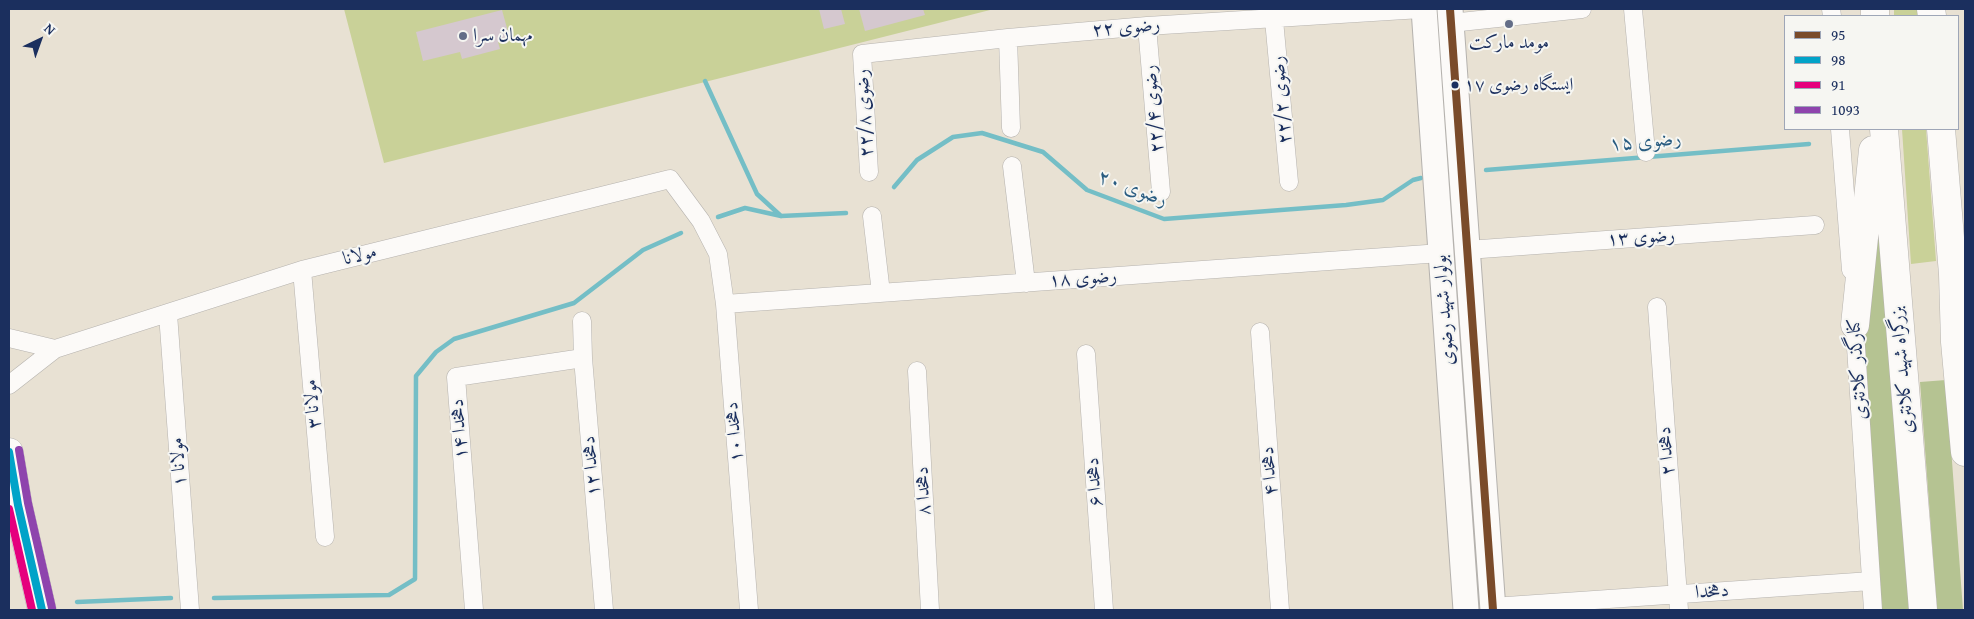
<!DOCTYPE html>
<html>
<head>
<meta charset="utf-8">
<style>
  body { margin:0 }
  #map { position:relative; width:1974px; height:619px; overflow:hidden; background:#e8e1d3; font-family:"Gentium Book Plus",serif }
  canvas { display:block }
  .frame { position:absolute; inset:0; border:10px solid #1b2f5e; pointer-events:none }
  .legend { position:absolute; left:1784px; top:15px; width:175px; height:115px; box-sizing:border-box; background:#f6f6f2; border:1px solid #9ea6b7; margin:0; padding:6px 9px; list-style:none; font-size:15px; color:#1b2f5e }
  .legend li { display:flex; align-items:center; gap:10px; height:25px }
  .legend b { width:25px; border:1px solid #9ea6b7 }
  .north { position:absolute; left:15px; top:15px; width:50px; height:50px; -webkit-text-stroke:4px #f6f6f2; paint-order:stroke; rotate:42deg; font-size:14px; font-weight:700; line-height:20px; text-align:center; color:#1b2f5e }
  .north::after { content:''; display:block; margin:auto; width:18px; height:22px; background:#1b2f5e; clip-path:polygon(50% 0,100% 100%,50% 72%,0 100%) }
</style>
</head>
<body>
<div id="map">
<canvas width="1974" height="619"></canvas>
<div class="frame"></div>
<ul class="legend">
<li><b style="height:6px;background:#7a4b2a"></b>95</li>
<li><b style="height:6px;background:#01a3c8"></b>98</li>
<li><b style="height:6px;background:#e5007d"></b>91</li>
<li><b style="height:6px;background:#8e44ad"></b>1093</li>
</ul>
<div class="north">N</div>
</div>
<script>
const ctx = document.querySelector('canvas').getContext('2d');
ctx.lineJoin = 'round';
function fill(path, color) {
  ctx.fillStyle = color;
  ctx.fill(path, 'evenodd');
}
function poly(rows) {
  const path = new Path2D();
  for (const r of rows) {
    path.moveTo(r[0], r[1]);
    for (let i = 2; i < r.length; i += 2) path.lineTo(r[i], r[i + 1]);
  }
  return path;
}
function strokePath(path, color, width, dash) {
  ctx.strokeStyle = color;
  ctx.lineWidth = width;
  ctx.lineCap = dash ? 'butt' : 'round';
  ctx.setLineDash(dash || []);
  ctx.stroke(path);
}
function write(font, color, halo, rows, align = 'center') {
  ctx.font = font + ' "Gentium Book Plus",Amiri,serif';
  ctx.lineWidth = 4;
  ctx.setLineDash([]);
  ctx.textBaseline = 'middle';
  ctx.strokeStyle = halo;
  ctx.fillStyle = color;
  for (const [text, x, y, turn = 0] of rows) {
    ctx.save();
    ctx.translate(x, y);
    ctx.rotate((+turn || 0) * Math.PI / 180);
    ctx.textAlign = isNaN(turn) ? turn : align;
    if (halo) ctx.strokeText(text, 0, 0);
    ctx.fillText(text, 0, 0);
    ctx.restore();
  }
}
const green = poly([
  [344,9,994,9,384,163],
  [1894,9,1918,9,1918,16,1894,16],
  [1902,129,1926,129,1936,261,1911,264]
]);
const forest = poly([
  [1878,207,1908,588,1909,610,1880,610,1862,341],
  [1946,380,1963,610,1937,610,1920,382]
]);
const stream = poly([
  [705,81,757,194,781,216],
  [1486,170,1809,144],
  [894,187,917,160,953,137,982,133,1043,152,1087,190,1164,219,1346,205,1383,200,1413,180,1421,178],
  [718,217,745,208,781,216,846,213],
  [214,598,389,595,415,579,416,376,436,352,454,339,574,303,643,250,681,233],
  [77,602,171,598]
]);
const building = poly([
  [819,9,841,9,845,24,824,29],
  [859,9,923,9,925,15,865,31],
  [502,10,510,39,498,42,500,49,462,59,460,52,423,61,416,32]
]);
const street = poly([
  [1273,9,1289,182],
  [1633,9,1646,152],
  [1831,9,1832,16],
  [1451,23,1582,9],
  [1147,26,1161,192],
  [1008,38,1011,128],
  [1840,129,1851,270],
  [1012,166,1026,283],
  [869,172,862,54,1008,38,1147,26,1421,9],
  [872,216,881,293],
  [1467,250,1815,225],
  [302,270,325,537],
  [725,304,1441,253],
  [1657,307,1679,610],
  [168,314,190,610],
  [1854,316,1873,610],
  [582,321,583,358,604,610],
  [1260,332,1280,610],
  [9,338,55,349],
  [1086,354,1104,610],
  [917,371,930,610],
  [9,385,55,349,302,270,670,179,701,221,718,254,725,304,749,610],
  [1492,607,1871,581],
  [474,610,456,377,583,358]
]);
const secondary = poly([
  [1424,9,1466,610],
  [1450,9,1493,610]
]);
const primary = poly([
  [9,452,18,505,42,610]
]);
const highway = poly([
  [1875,9,1875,16],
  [1931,9,1932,16],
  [1884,129,1923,610],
  [1941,129,1953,274,1955,342,1965,452],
  [1855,325,1873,150]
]);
const bus1 = poly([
  [1450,9,1493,610]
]);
const bus2 = poly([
  [9,452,18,505,42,610]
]);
const bus3 = poly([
  [9,509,32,610]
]);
const bus4 = poly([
  [19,450,28,503,52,608]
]);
const markers = [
  [1509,24,5,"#636d87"],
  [463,36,5,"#636d87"],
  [1455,85,4.5,"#1b2f5e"]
];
const busNames = [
  ["ایستگاه رضوی ۱۷",1464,85]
];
const streetNames = [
  ["رضوی ۲۲",1126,28,-5],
  ["رضوی ۲۲/۲",1282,100,-95],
  ["رضوی ۲۲/۴",1154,109,-95],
  ["رضوی ۲۲/۸",865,113,-93],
  ["رضوی ۱۳",1641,238,-4],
  ["مولانا",360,256,-14],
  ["رضوی ۱۸",1083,279,-4],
  ["بولوار شهید رضوی",1445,310,-94],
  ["کنارگذر کلانتری",1858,369,-94],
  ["بزرگراه شهید کلانتری",1903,370,-95],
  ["مولانا ۳",313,404,-95],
  ["دهخدا ۱۴",460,429,-94],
  ["دهخدا ۱۰",735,432,-95],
  ["دهخدا ۲",1667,451,-94],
  ["مولانا ۱",179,462,-94],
  ["دهخدا ۱۲",592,466,-95],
  ["دهخدا ۴",1270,471,-94],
  ["دهخدا ۶",1095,482,-94],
  ["دهخدا ۸",924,491,-93],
  ["دهخدا",1712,592,-4]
];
const poiNames = [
  ["مهمان سرا",473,36],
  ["مومد مارکت",1509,43,"center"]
];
const waterNames = [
  ["رضوی ۱۵",1646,142,-5],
  ["رضوی ۲۰",1133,189,20]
];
fill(green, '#c9d198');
fill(forest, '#b5c392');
strokePath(stream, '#74bec6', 4.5);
fill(building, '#d5c8cf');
strokePath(street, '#b5b2ae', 19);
strokePath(secondary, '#b5b2ae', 27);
strokePath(primary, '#b5b2ae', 29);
strokePath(highway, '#b5b2ae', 29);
strokePath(street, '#fcfaf8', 18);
strokePath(secondary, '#fcfaf8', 25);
strokePath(primary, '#fcfaf8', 28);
strokePath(highway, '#fcfaf8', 28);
strokePath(bus1, '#7a4b2a', 8);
strokePath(bus2, '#01a3c8', 8);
strokePath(bus3, '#e5007d', 8);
strokePath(bus4, '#8e44ad', 8);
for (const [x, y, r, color] of markers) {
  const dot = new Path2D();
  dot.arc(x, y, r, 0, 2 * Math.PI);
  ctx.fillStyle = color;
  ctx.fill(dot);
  strokePath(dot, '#f6f6f2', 2);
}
write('18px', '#1b2f5e', '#f6f6f2', busNames, 'left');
write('19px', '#1b2f5e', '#f6f6f2', streetNames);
write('19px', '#1b2f5e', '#f6f6f2', poiNames, 'left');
write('italic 20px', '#295c81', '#f6f6f2', waterNames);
</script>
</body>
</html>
